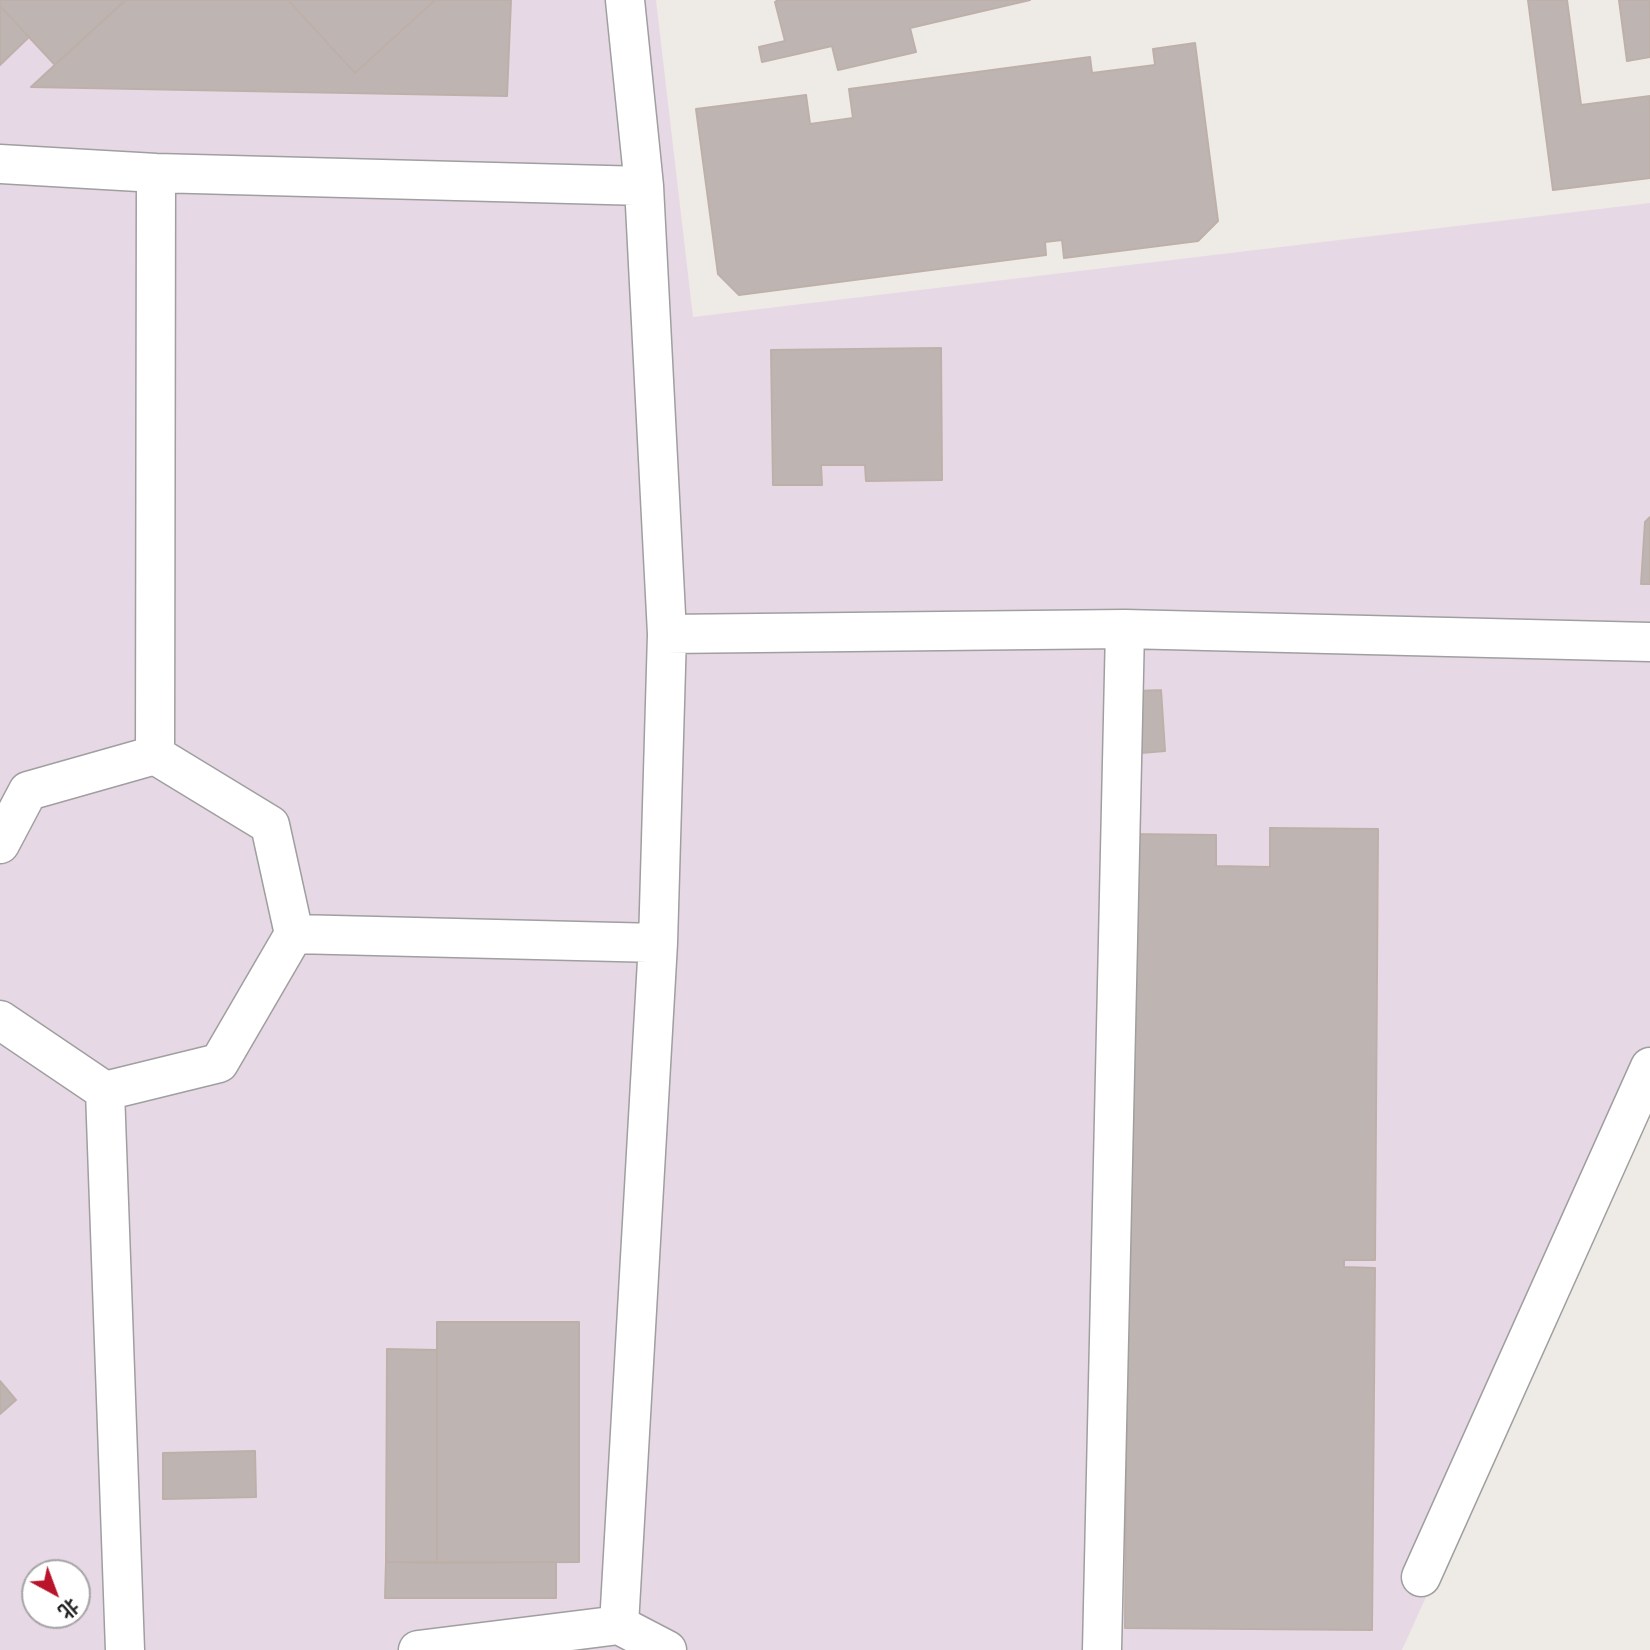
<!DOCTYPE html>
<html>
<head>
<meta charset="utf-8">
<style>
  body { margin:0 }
  #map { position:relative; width:1650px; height:1650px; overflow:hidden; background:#eeeae5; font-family:Rubik,"Noto Sans SC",sans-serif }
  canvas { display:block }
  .north { position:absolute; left:21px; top:1559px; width:70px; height:70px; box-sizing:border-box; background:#fff; border:2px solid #a5a5a5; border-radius:50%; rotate:139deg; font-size:19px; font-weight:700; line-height:28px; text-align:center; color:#1e1e1e }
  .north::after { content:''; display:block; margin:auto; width:24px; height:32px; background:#b9142a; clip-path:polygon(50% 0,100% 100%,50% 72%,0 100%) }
</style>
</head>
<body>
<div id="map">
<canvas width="1650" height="1650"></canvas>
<div class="north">北</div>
</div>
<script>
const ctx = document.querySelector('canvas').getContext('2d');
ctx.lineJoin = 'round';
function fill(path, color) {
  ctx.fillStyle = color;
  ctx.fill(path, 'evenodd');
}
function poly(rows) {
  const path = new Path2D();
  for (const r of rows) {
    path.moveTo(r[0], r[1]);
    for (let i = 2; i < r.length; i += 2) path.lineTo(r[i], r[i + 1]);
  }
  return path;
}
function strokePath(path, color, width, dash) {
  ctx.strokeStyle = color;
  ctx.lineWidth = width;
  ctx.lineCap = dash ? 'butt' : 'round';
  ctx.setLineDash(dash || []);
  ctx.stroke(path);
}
const industrial = poly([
  [0,0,656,0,693,317,1650,203,1650,1103,1402,1650,0,1650],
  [35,1573,77,1573,77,1615,35,1615]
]);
const building = poly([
  [0,0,126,0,55,65,0,6,0,0],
  [125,0,288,0,355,73,435,0,511,0,507,96,31,87,125,0],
  [288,0,435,0,355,73,288,0],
  [778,0,1030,0,910,28,916,52,838,70,832,46,762,62,759,47,785,41,775,2,778,0],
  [1528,0,1567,0,1581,105,1650,96,1650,178,1553,190,1528,0],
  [1619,0,1650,0,1650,57,1627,61,1619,0],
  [0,6,29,37,0,65,0,6],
  [1195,43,1218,221,1198,241,1064,258,1062,240,1045,242,1046,255,739,295,718,274,696,109,806,95,810,124,853,118,849,89,1090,57,1092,73,1155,65,1153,49,1195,43],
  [941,348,942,480,866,481,865,465,821,465,822,485,773,485,771,350,941,348],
  [1650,517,1650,584,1641,584,1645,522,1650,517],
  [1161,690,1165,751,1141,753,1138,691,1161,690],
  [1270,828,1378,829,1375,1260,1344,1260,1344,1267,1375,1268,1372,1630,1125,1628,1131,834,1216,835,1216,866,1270,867,1270,828],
  [437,1322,579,1322,579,1562,437,1563,437,1322],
  [387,1349,437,1350,437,1563,386,1562,387,1349],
  [0,1381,16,1400,0,1414,0,1381],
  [255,1451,256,1497,163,1499,163,1453,255,1451],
  [386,1562,556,1562,556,1598,385,1598,386,1562]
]);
const minor = poly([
  [625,0,644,186,667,634,658,943,619,1625,667,1650],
  [0,164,156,173,644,186],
  [667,634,1125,629,1650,642],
  [155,755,156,173],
  [0,844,28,791,155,755,270,825,294,934,219,1063,105,1091,0,1020],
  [294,934,658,943],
  [105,1091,125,1650],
  [1421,1577,1650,1067],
  [418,1650,619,1625],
  [1102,1650,1125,629]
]);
fill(industrial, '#e7d8e6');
fill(building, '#beb5b2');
strokePath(building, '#beb0a9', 2);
strokePath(minor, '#9f9f9f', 41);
strokePath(minor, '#fff', 38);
</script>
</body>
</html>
